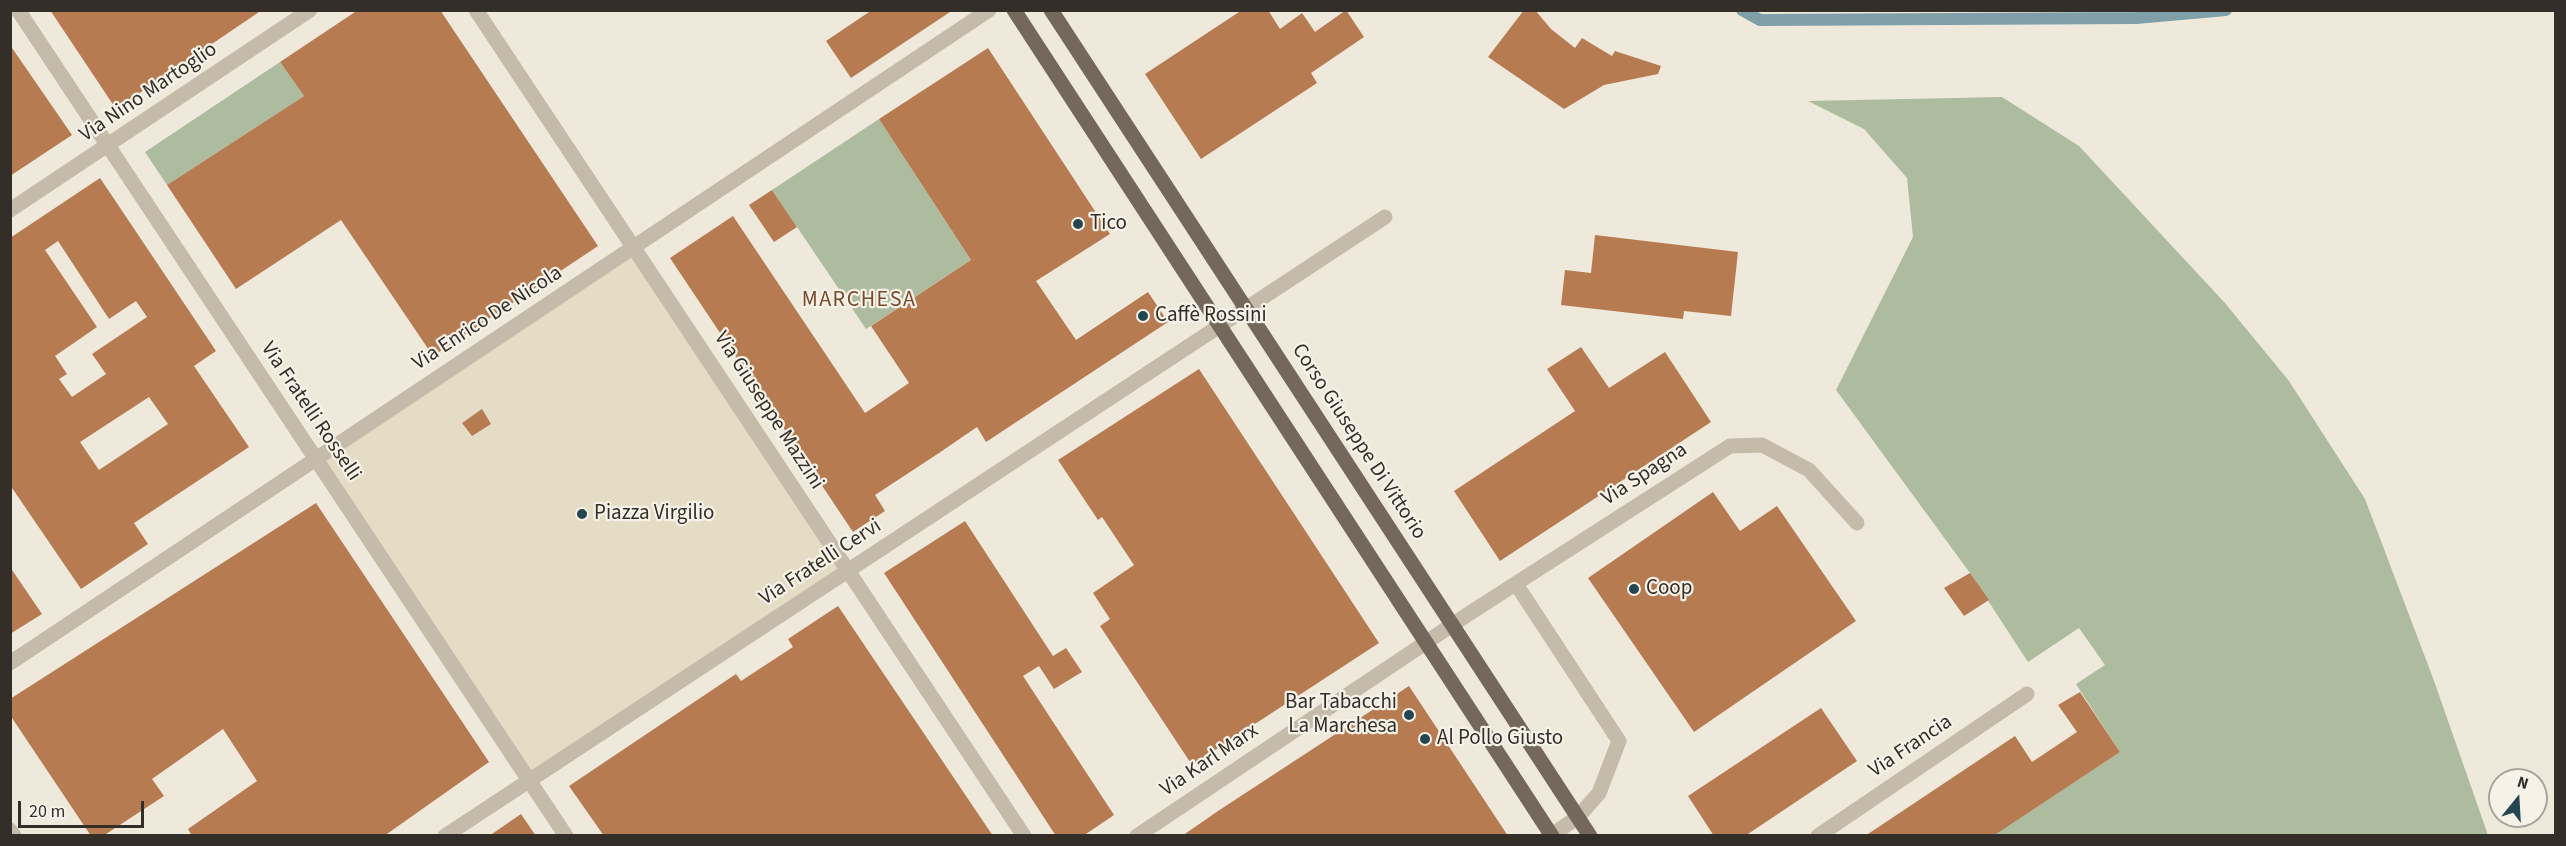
<!DOCTYPE html>
<html>
<head>
<meta charset="utf-8">
<style>
  body { margin:0 }
  #map { position:relative; width:2566px; height:846px; overflow:hidden; background:#efe9dc; font-family:"Source Sans 3",sans-serif }
  canvas { display:block }
  .frame { position:absolute; inset:0; border:12px solid #332e28; pointer-events:none }
  .north { position:absolute; left:2488px; top:768px; width:60px; height:60px; box-sizing:border-box; background:#f7f2e8; border:2px solid #a9a49b; border-radius:50%; rotate:18deg; font-size:16px; font-weight:700; line-height:24px; text-align:center; color:#332e28 }
  .north::after { content:''; display:block; margin:auto; width:21px; height:27px; background:#234650; clip-path:polygon(50% 0,100% 100%,50% 72%,0 100%) }
  .scale { position:absolute; left:18px; top:801px; width:126px; height:27px; box-sizing:border-box; border:3px solid #332e28; border-top:0; padding-left:8px; font-size:18px; line-height:21px; white-space:nowrap; color:#332e28; -webkit-text-stroke:4px #f7f2e8; paint-order:stroke }
</style>
</head>
<body>
<div id="map">
<canvas width="2566" height="846"></canvas>
<div class="frame"></div>
<div class="north">N</div>
<div class="scale">20 m</div>
</div>
<script>
const ctx = document.querySelector('canvas').getContext('2d');
ctx.lineJoin = 'round';
function fill(path, color) {
  ctx.fillStyle = color;
  ctx.fill(path, 'evenodd');
}
function poly(rows) {
  const path = new Path2D();
  for (const r of rows) {
    path.moveTo(r[0], r[1]);
    for (let i = 2; i < r.length; i += 2) path.lineTo(r[i], r[i + 1]);
  }
  return path;
}
function strokePath(path, color, width, dash) {
  ctx.strokeStyle = color;
  ctx.lineWidth = width;
  ctx.lineCap = dash ? 'butt' : 'round';
  ctx.setLineDash(dash || []);
  ctx.stroke(path);
}
function write(font, color, halo, rows, align = 'center') {
  ctx.font = font + ' "Source Sans 3",sans-serif';
  ctx.lineWidth = 4.5;
  ctx.setLineDash([]);
  ctx.textBaseline = 'middle';
  ctx.strokeStyle = halo;
  ctx.fillStyle = color;
  for (const [text, x, y, turn = 0] of rows) {
    ctx.save();
    ctx.translate(x, y);
    ctx.rotate((+turn || 0) * Math.PI / 180);
    ctx.textAlign = isNaN(turn) ? turn : align;
    if (halo) ctx.strokeText(text, 0, 0);
    ctx.fillText(text, 0, 0);
    ctx.restore();
  }
}
const green = poly([
  [280,62,304,96,167,185,145,152],
  [2002,97,2079,146,2225,303,2289,381,2365,499,2433,678,2488,835,1993,835,2120,752,2076,684,2105,665,2079,628,2028,662,1970,573,1836,390,1913,237,1907,178,1864,129,1808,101],
  [879,119,971,260,866,329,772,190]
]);
const plaza = poly([
  [635,248,848,571,529,780,315,458]
]);
const stream = poly([
  [1742,10,1760,20,2136,18,2226,10]
]);
const building = poly([
  [50,10,262,10,116,109],
  [358,10,440,10,598,246,433,356,341,220,236,289,167,185,304,96,280,62],
  [872,10,953,10,851,78,826,41],
  [1242,10,1268,10,1280,29,1302,13,1315,32,1346,10,1364,37,1311,73,1317,83,1201,159,1145,74],
  [1524,10,1535,10,1551,29,1575,48,1582,38,1612,56,1615,51,1661,66,1658,74,1604,85,1564,109,1488,57],
  [10,45,72,135,10,176],
  [988,48,1110,234,1036,281,1076,340,1148,292,1168,322,986,442,977,427,939,453,875,495,885,511,853,532,670,258,733,216,865,413,909,383,871,326,971,260,879,119],
  [100,178,216,351,194,366,249,447,134,523,148,544,81,589,10,485,10,238],
  [58,241,109,319,136,301,147,317,92,354,106,374,72,397,59,379,67,374,55,356,97,327,45,250],
  [149,397,168,424,99,470,80,442],
  [772,190,797,227,774,242,749,205],
  [1595,235,1738,252,1731,316,1684,311,1683,319,1561,305,1565,270,1591,273],
  [1581,347,1609,388,1665,352,1711,422,1500,561,1454,491,1575,411,1547,369],
  [1199,369,1379,643,1192,765,1100,626,1110,619,1093,593,1134,565,1102,517,1098,520,1058,460],
  [482,409,491,424,472,436,462,423],
  [1713,492,1740,531,1777,506,1856,621,1694,732,1588,578],
  [316,503,489,762,384,836,192,836,188,829,257,781,223,729,152,779,164,796,103,836,91,836,10,715,10,699],
  [965,521,1053,656,1066,648,1082,672,1054,689,1039,666,1023,676,1114,815,1083,836,1056,836,884,573],
  [10,567,42,614,10,634],
  [1970,573,1989,600,1964,616,1944,588],
  [838,606,993,836,604,836,569,786,736,674,741,681,793,647,788,639],
  [1409,686,1508,836,1182,836,1218,811],
  [2080,692,2120,752,1993,836,1865,836,2015,736,2032,762,2077,732,2058,705],
  [1821,708,1857,761,1745,836,1714,836,1688,796],
  [521,814,536,836,489,836]
]);
const minor = poly([
  [18,10,566,836],
  [476,10,1024,836],
  [10,210,310,10],
  [1516,584,1619,741,1599,793,1578,817,1552,835],
  [10,663,989,10],
  [10,830,14,836],
  [445,836,1385,217],
  [1137,836,1470,613,1730,446,1762,445,1809,470,1857,523],
  [1818,836,2027,694]
]);
const major = poly([
  [1014,10,1552,836],
  [1051,10,1590,836]
]);
const markers = [
  [1078,224,6,"#234650"],
  [1143,316,6,"#234650"],
  [582,514,6,"#234650"],
  [1634,589,6,"#234650"],
  [1409,715,6,"#234650"],
  [1425,739,6,"#234650"]
];
const streetNames = [
  ["Via Nino Martoglio",149,93,-34],
  ["Via Enrico De Nicola",488,319,-33],
  ["Via Giuseppe Mazzini",768,411,57],
  ["Via Fratelli Rosselli",310,412,56],
  ["Corso Giuseppe Di Vittorio",1358,442,57],
  ["Via Spagna",1645,475,-33],
  ["Via Fratelli Cervi",821,563,-33],
  ["Via Francia",1911,747,-34],
  ["Via Karl Marx",1210,761,-34]
];
const poiNames = [
  ["Tico",1090,224],
  ["Caffè Rossini",1155,316],
  ["Piazza Virgilio",594,514],
  ["Coop",1646,589],
  ["Bar Tabacchi",1397,703,"right"],
  ["La Marchesa",1397,727,"right"],
  ["Al Pollo Giusto",1437,739]
];
const neighbourhoodNames = [
  ["MARCHESA",859,301]
];
fill(green, '#adbc9e');
fill(plaza, '#e5dcc5');
strokePath(stream, '#7fa0a8', 12);
fill(building, '#b77b52');
strokePath(minor, '#c5bbaa', 15);
strokePath(major, '#74675b', 15);
for (const [x, y, r, color] of markers) {
  const dot = new Path2D();
  dot.arc(x, y, r, 0, 2 * Math.PI);
  ctx.fillStyle = color;
  ctx.fill(dot);
  strokePath(dot, '#f7f2e8', 2);
}
write('21px', '#332e28', '#f7f2e8', streetNames);
write('21px', '#332e28', '#f7f2e8', poiNames, 'left');
ctx.letterSpacing = '1.5px';
write('22px', '#784a2b', '#f7f2e8', neighbourhoodNames);
ctx.letterSpacing = '0px';
</script>
</body>
</html>
